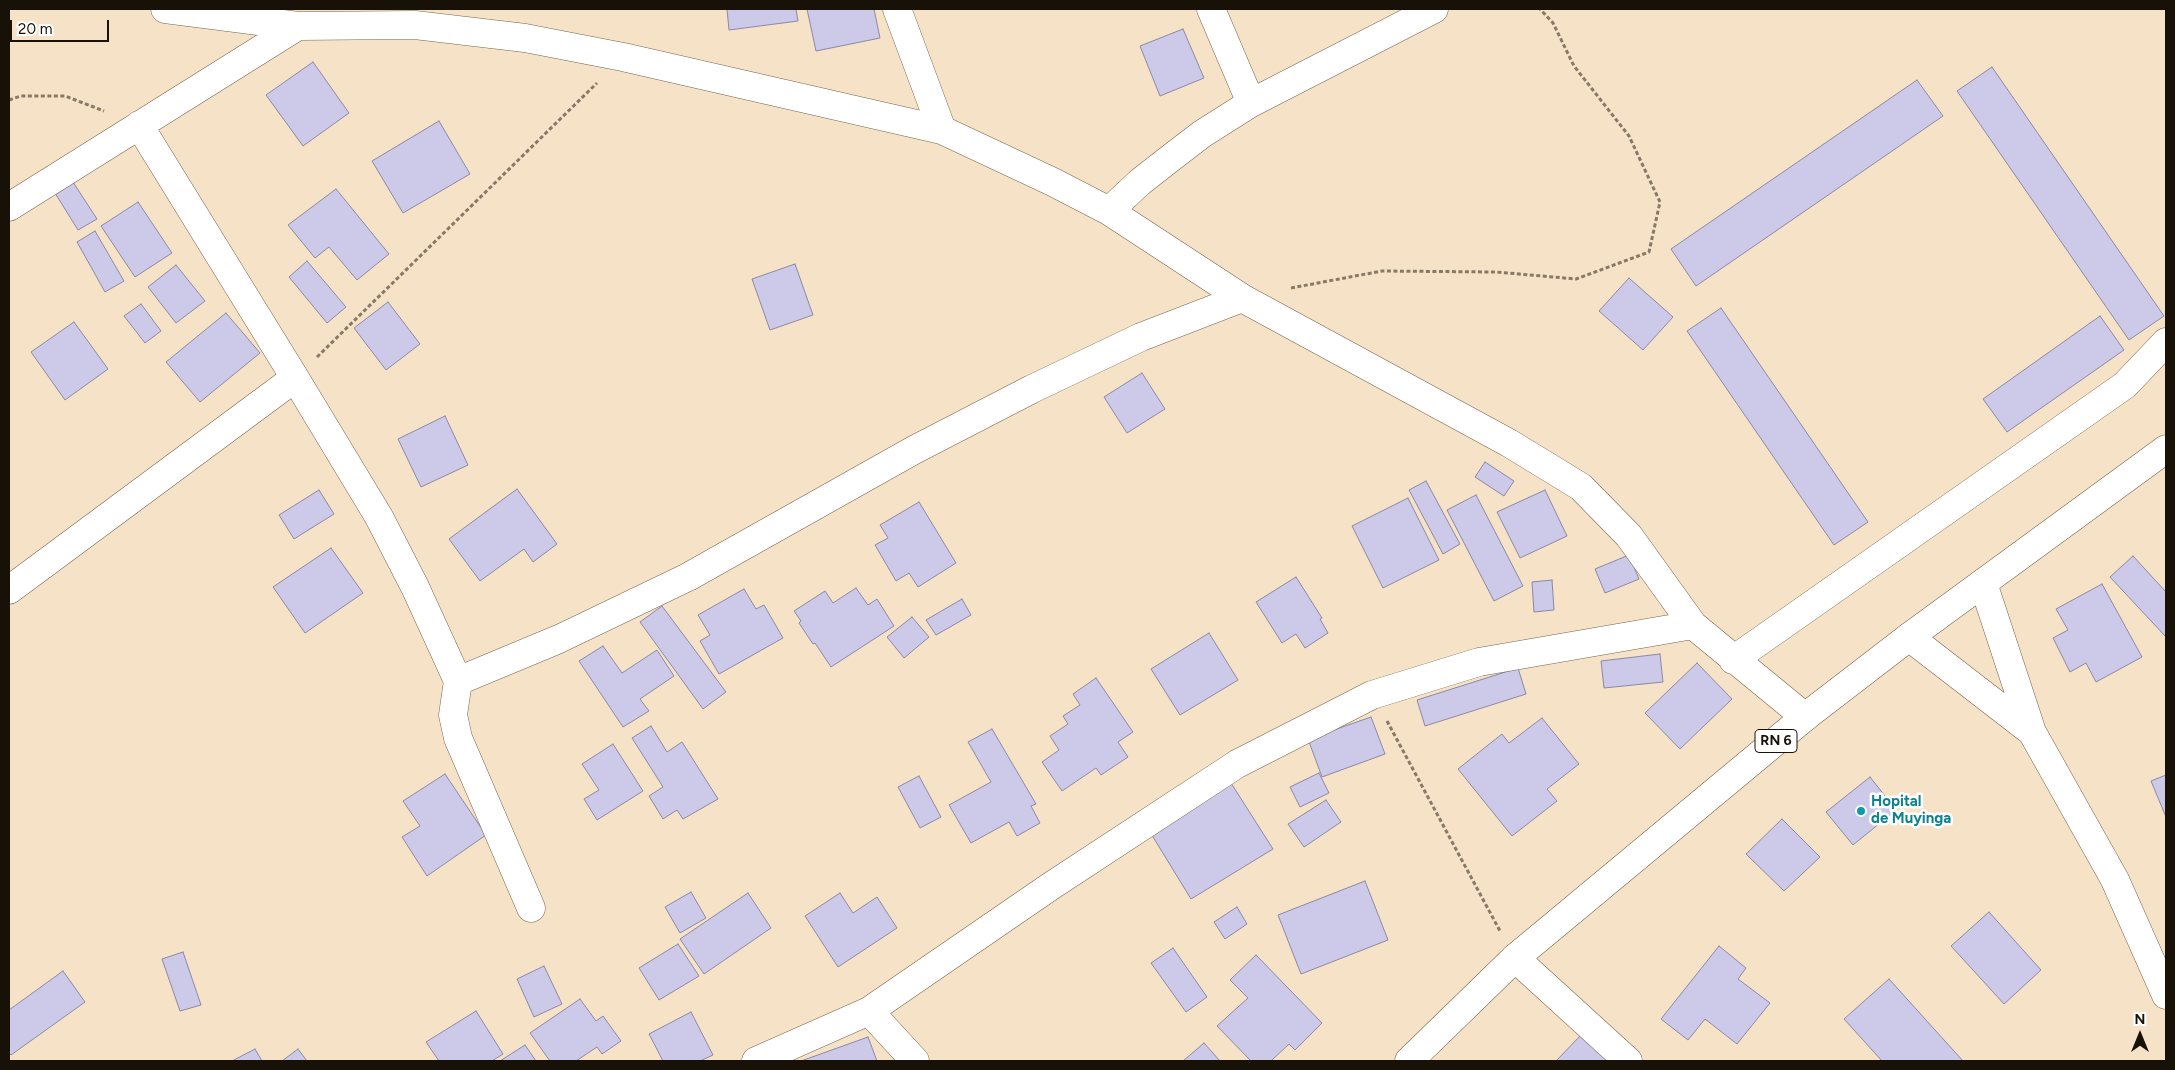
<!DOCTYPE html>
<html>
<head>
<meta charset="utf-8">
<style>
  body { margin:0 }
  #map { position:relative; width:2175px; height:1070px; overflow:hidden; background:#f6e2c7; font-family:Figtree,sans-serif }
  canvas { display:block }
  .frame { position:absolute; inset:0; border:10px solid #181108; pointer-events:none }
  .north { position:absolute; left:2115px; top:1010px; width:50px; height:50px; -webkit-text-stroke:4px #fff; paint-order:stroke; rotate:0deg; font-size:14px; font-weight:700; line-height:20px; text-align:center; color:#181108 }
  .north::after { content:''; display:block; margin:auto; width:18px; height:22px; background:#181108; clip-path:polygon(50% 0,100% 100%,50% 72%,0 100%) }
  .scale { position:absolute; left:10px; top:20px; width:99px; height:22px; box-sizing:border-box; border:2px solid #181108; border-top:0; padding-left:6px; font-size:15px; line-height:18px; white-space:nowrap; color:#181108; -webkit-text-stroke:4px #fff; paint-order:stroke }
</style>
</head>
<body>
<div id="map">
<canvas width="2175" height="1070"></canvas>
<div class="frame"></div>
<div class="north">N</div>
<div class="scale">20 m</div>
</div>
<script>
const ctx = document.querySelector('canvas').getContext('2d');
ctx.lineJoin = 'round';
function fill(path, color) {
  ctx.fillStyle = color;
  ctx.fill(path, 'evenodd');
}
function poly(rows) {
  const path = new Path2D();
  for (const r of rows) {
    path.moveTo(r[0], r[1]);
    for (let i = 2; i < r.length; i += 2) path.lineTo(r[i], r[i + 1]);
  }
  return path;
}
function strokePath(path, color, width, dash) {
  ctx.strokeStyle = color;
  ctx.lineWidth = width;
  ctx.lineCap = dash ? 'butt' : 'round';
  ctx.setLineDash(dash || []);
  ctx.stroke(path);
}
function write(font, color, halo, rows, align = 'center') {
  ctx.font = font + ' Figtree,sans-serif';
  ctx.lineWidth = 5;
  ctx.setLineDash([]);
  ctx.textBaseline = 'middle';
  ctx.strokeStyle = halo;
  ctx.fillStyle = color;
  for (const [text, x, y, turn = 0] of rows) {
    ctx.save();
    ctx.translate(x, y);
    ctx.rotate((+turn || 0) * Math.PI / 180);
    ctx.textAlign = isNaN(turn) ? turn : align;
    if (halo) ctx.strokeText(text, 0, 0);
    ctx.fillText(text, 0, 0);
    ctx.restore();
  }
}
const building = poly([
  [727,9,796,9,798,21,729,30,727,9],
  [807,9,874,9,880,38,816,51,807,9],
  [1183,29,1204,78,1160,96,1140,46,1183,29],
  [313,62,349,113,303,146,266,95,313,62],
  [1992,67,2164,316,2129,340,1957,91,1992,67],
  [1917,80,1943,116,1696,286,1671,249,1917,80],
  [439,121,470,174,403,213,372,161,439,121],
  [73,182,97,219,78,230,55,193,73,182],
  [336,189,389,254,357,280,329,247,315,258,288,225,336,189],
  [138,202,172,253,135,277,101,226,138,202],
  [95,231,124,281,105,292,77,242,95,231],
  [307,261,346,307,327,323,289,277,307,261],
  [795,264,813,315,770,330,752,279,795,264],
  [176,265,205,301,176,323,148,287,176,265],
  [1629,278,1673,317,1643,350,1599,311,1629,278],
  [388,302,420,344,386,370,354,328,388,302],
  [141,304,161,331,145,343,124,316,141,304],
  [1721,308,1868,522,1834,545,1687,331,1721,308],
  [226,313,260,353,200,402,166,362,226,313],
  [2100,316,2124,350,2007,432,1983,399,2100,316],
  [74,322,108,369,65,400,31,352,74,322],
  [1142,373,1165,409,1127,433,1104,397,1142,373],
  [445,416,468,465,421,487,398,439,445,416],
  [1485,462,1514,481,1504,496,1475,477,1485,462],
  [1426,481,1460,544,1443,554,1409,490,1426,481],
  [517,489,557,544,533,562,524,549,480,581,449,539,517,489],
  [319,490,334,514,294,539,279,515,319,490],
  [1545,490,1567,536,1520,558,1497,512,1545,490],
  [1476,495,1523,586,1494,601,1447,510,1476,495],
  [1408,498,1439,560,1383,588,1352,526,1408,498],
  [919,502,956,563,918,587,909,573,896,581,875,545,888,538,880,525,919,502],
  [331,548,363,593,305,633,273,587,331,548],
  [1629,555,1639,579,1605,593,1595,569,1629,555],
  [2133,556,2166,592,2166,637,2110,577,2133,556],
  [1296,577,1322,618,1320,619,1328,633,1305,648,1296,634,1282,643,1256,602,1296,577],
  [1552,580,1554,610,1534,612,1532,582,1552,580],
  [2102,584,2142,657,2096,682,2086,663,2070,672,2053,638,2068,630,2056,609,2102,584],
  [856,588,868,605,877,599,894,626,831,667,815,643,813,644,799,623,801,621,794,611,825,591,833,603,856,588],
  [744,589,756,609,764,605,783,638,719,674,700,641,710,635,698,615,744,589],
  [962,599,971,615,936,635,926,620,962,599],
  [662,606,726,692,703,709,640,622,662,606],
  [912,617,929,637,904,658,887,637,912,617],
  [1209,633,1238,680,1180,715,1151,669,1209,633],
  [603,646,622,673,657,650,674,676,640,699,649,711,623,727,579,661,603,646],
  [1660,654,1663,682,1604,688,1601,661,1660,654],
  [1697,663,1732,699,1680,749,1645,713,1697,663],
  [1518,668,1526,694,1425,726,1417,700,1518,668],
  [1096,678,1133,732,1118,742,1128,757,1101,775,1096,768,1062,791,1042,762,1059,750,1050,736,1068,724,1063,716,1080,705,1073,694,1096,678],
  [1371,717,1385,754,1322,777,1308,739,1371,717],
  [1542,718,1579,764,1547,789,1557,801,1512,836,1458,769,1502,734,1509,743,1542,718],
  [651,726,667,752,682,742,718,799,683,819,677,810,663,819,649,796,663,787,632,738,651,726],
  [992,729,1036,804,1031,806,1040,823,1017,836,1009,822,971,843,949,805,991,782,968,742,992,729],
  [613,744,643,791,597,820,584,799,599,790,582,764,613,744],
  [1319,773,1329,793,1300,807,1290,787,1319,773],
  [445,774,486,835,427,876,402,837,420,826,403,801,445,774],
  [2166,775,2166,817,2151,781,2166,775],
  [919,776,941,817,920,828,898,787,919,776],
  [1870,777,1896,810,1853,845,1826,812,1870,777],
  [1231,783,1273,849,1191,899,1150,832,1231,783],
  [1326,800,1341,822,1304,847,1288,824,1326,800],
  [1782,819,1820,857,1784,891,1746,854,1782,819],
  [1365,881,1388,940,1301,974,1278,915,1365,881],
  [691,892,706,918,680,933,665,907,691,892],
  [748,893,771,928,704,974,680,939,748,893],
  [840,893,853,913,877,897,897,928,838,967,805,916,840,893],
  [1237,907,1247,924,1225,939,1214,922,1237,907],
  [1989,912,2041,970,2004,1004,1951,946,1989,912],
  [678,944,699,976,659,1000,639,968,678,944],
  [1719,946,1746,968,1738,979,1770,1003,1737,1044,1705,1019,1688,1040,1661,1019,1719,946],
  [1173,948,1207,997,1186,1012,1151,963,1173,948],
  [183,952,201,1005,180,1011,162,959,183,952],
  [1256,955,1322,1023,1295,1050,1289,1044,1271,1061,1251,1061,1217,1026,1248,998,1230,980,1256,955],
  [544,966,562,1004,534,1017,517,979,544,966],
  [63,971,85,1002,11,1055,9,1053,9,1010,63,971],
  [1889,979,1963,1061,1882,1061,1844,1019,1889,979],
  [580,999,596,1021,603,1016,621,1041,602,1054,597,1047,576,1061,550,1061,530,1033,580,999],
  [476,1011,503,1054,492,1061,439,1061,426,1042,476,1011],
  [691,1012,713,1055,700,1061,663,1061,649,1034,691,1012],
  [1582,1034,1612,1061,1556,1061,1582,1034],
  [868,1037,877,1061,801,1061,868,1037],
  [1204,1043,1220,1061,1183,1061,1204,1043],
  [525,1045,536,1061,500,1061,525,1045],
  [255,1049,262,1061,232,1061,255,1049],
  [298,1049,307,1061,282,1061,298,1049]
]);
const path = poly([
  [9,100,21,96,65,96,104,111],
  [1291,288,1382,271,1496,272,1576,279,1649,252,1660,202,1629,136,1574,66,1553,23,1540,9],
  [317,357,597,83],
  [1387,721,1500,931]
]);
const minor = poly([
  [165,9,298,26,415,25,525,38,623,57,942,130,1053,182,1109,211,1242,298,1509,443,1581,487,1629,536,1693,625,1805,717],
  [897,9,942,130],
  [1211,9,1251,103],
  [139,125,295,378,379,517,415,587,458,681,453,715,458,738,531,908],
  [9,207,298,26],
  [1109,211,1140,182,1172,157,1202,134,1251,103,1434,9],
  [1983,583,2032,732,2115,880,2166,995],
  [9,590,295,378],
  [1909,637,2032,732],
  [1733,660,2125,385,2166,342],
  [458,681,559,639,688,577,914,450,1032,389,1141,337,1242,298],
  [1515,958,1628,1061],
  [869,1011,915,1061],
  [756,1061,869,1011,1051,886,1237,764,1372,695,1479,662,1693,625]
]);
const major = poly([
  [1409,1061,1515,958,1805,717,1909,637,2166,449]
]);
const markers = [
  [1861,811,5,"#0f9aa8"]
];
const shields = [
  [1776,741,42]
];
const shieldNames = [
  ["RN 6",1776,741]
];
const cultureNames = [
  ["Hopital",1871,802],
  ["de Muyinga",1871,819]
];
fill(building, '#cccae8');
strokePath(building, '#8a88a4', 1);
strokePath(minor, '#75654d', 29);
strokePath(major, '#75654d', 29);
strokePath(path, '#877967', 3, [4, 2.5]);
strokePath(minor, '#fff', 28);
strokePath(major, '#fff', 28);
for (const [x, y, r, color] of markers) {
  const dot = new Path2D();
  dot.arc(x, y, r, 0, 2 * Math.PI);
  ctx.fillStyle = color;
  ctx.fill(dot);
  strokePath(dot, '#fff', 2);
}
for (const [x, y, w] of shields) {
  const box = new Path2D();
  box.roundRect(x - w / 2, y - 11.5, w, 23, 4);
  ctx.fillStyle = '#fff';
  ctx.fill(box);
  strokePath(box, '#181108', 1);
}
write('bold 14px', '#181108', null, shieldNames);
write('bold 15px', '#0d838f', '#fff', cultureNames, 'left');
</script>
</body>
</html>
